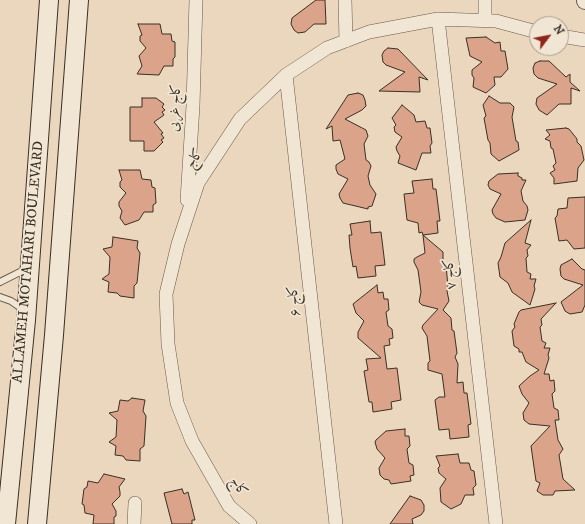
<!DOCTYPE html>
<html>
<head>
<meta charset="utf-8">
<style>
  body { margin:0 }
  #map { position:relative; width:585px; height:524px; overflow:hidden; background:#ead7bd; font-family:"IM FELL DW Pica",serif }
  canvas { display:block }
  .north { position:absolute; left:529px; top:16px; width:40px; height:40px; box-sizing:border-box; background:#f1e5d4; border:1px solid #a79d8e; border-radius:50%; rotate:58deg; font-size:11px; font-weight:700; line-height:16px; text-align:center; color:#393024 }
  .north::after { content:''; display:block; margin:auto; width:14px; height:18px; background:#8f2418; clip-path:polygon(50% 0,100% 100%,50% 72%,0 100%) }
</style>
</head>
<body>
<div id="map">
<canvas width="585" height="524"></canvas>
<div class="north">N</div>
</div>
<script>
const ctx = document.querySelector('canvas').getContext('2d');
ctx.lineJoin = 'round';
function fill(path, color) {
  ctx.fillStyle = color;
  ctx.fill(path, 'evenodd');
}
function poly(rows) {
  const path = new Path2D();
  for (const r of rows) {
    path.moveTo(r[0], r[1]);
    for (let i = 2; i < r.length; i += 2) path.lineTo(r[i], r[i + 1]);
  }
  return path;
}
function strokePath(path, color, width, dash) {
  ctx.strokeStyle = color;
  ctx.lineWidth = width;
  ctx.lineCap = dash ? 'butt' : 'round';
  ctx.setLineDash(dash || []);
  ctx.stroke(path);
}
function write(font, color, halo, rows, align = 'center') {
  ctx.font = font + ' "IM FELL DW Pica",Amiri,serif';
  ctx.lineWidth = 3.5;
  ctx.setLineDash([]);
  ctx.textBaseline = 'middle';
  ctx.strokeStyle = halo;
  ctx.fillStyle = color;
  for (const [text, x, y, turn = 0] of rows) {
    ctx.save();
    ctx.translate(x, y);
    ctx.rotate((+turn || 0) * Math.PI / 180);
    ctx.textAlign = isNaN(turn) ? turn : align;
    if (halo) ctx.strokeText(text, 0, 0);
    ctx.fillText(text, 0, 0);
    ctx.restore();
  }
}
const building = poly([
  [316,0,325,0,326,24,314,24,305,32,298,33,294,30,291,24,292,18,316,0],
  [138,24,160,24,162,34,171,34,172,41,175,42,175,57,173,59,173,66,164,66,159,75,137,74,142,66,139,56,146,48,140,41,140,36,142,35,138,24],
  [486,37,495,43,500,42,501,51,505,51,508,69,501,77,494,77,495,85,486,93,473,87,474,78,472,75,472,70,482,62,470,56,466,38,486,37],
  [388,48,398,49,428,80,419,77,420,92,379,91,405,72,386,65,383,62,382,55,384,51,388,48],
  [540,61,549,61,566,77,570,74,570,82,580,91,571,88,571,104,559,104,547,115,539,110,536,104,537,98,557,84,538,78,534,74,533,68,535,63,540,61],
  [358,93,363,95,365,100,366,106,362,110,345,119,366,130,368,136,364,144,366,160,369,162,371,166,368,176,370,185,376,194,372,206,368,207,368,209,343,203,340,198,339,194,348,179,338,174,336,169,336,165,345,159,340,140,333,141,332,126,326,129,348,95,358,93],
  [489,96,500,103,510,103,514,107,512,117,516,141,518,142,519,150,499,161,491,154,490,143,488,140,484,118,486,116,483,105,489,96],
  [142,98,156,98,164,104,162,107,165,110,162,112,164,115,154,122,163,133,161,134,164,138,161,140,163,142,154,151,144,151,144,141,130,141,130,107,142,107,142,98],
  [402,105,414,115,416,122,425,121,427,128,430,128,432,143,430,146,431,153,422,153,416,170,398,163,400,156,397,151,396,147,402,137,395,132,394,127,396,125,392,118,402,105],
  [566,128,569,129,577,139,577,142,581,146,584,160,578,168,577,181,554,184,554,178,550,173,555,170,553,166,556,163,553,149,551,148,550,141,545,139,550,135,546,130,566,128],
  [119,170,140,170,142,179,151,180,152,187,155,188,156,203,153,205,153,212,144,212,139,220,125,225,120,218,122,211,119,206,119,202,126,193,120,187,120,182,122,180,119,170],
  [518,173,518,176,522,178,522,180,526,180,521,191,523,201,527,206,528,210,525,220,505,222,496,218,493,214,492,210,501,194,490,189,488,185,489,181,498,174,518,173],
  [432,179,433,189,436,189,440,221,437,221,438,233,423,235,443,252,443,264,446,265,448,287,447,291,449,301,443,310,451,318,452,330,454,331,457,353,455,357,458,364,457,383,463,382,464,393,467,393,471,424,468,425,469,437,450,439,449,429,439,430,435,400,439,397,445,397,442,374,428,370,428,363,430,361,427,336,422,328,423,325,438,309,422,305,419,302,421,292,418,270,414,262,414,259,417,257,425,253,423,235,422,232,419,233,418,223,407,220,404,194,414,193,412,181,432,179],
  [585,197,585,248,574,249,567,240,559,241,555,218,557,216,558,209,567,208,568,198,585,197],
  [531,220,525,243,531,245,527,250,528,256,526,258,527,272,531,274,530,279,536,279,534,286,535,289,530,305,512,292,508,283,500,277,498,263,501,257,505,243,531,220],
  [370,221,371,233,381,232,385,265,375,266,376,276,358,278,356,266,353,267,350,248,349,235,352,235,350,224,370,221],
  [113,237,138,241,137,248,140,253,137,283,134,286,134,298,120,296,117,293,108,292,109,282,102,279,109,274,110,257,103,249,112,247,113,237],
  [572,259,582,269,585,270,585,305,582,312,570,314,565,311,561,302,583,285,564,279,561,276,560,269,561,265,572,259],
  [377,285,378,293,383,292,384,299,388,299,389,310,386,312,388,326,392,329,393,338,389,339,390,345,384,346,387,369,397,368,401,400,391,402,392,409,373,412,372,402,369,402,364,371,368,370,366,359,381,358,358,338,358,332,364,321,356,313,353,304,377,285],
  [556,303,541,319,542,325,540,327,542,341,546,343,544,348,550,348,548,355,549,358,544,374,549,374,550,381,554,380,555,391,552,394,554,408,558,410,559,420,555,420,558,440,563,449,559,455,563,479,575,490,555,491,553,495,543,495,537,491,540,483,536,481,531,446,550,426,529,424,524,420,523,413,529,403,522,394,519,386,530,376,539,370,526,362,522,352,519,352,519,349,514,346,512,331,515,327,514,324,519,312,521,310,556,303],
  [132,398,145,400,143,411,146,416,144,446,140,449,140,461,126,460,123,456,115,455,116,446,109,442,116,437,117,420,109,413,118,411,120,400,128,401,132,398],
  [405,429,405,436,409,436,410,446,407,449,409,463,413,465,414,475,410,476,411,481,391,484,389,480,384,479,380,475,379,468,385,458,377,449,375,442,376,440,386,431,405,429],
  [458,454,460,463,469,463,471,470,474,471,476,485,473,488,474,495,465,495,461,504,451,509,441,502,440,488,446,479,439,473,438,468,440,466,436,456,458,454],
  [104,474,125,479,119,487,120,492,120,496,112,504,116,511,116,516,114,517,114,524,93,524,94,515,85,513,84,505,82,504,84,489,87,487,88,481,98,483,104,474],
  [182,489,184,494,188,492,195,520,192,520,192,524,172,524,164,493,182,489],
  [410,496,421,500,424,505,424,511,421,515,412,519,413,524,390,524,410,496]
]);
const service = poly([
  [0,282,26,269],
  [0,297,11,301,24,310]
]);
const minor = poly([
  [345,0,346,41],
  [438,19,496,524],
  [485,21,485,0],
  [561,36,585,40],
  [286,75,336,524],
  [187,200,193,106,196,0],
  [134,524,135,503],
  [250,524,229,506,192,441,177,403,168,344,166,294,178,244,198,183,240,119,286,75,327,48,369,32,438,19,496,21,537,32]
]);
const tertiary = poly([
  [585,0,585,1]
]);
const secondary = poly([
  [6,524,26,320,49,0],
  [37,524,54,335,79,0]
]);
const streetNames = [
  ["کاج غربی",176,108,-87],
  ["کاج",195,159,-57],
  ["ALLAMEH MOTAHARI BOULEVARD",29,262,-85],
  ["کاج ۷",451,274,-97],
  ["کاج ۶",295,301,-96],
  ["کاج",238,487,57]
];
fill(building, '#dca38b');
strokePath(building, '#393024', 1);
strokePath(service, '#655a4a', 8);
strokePath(minor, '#655a4a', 14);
strokePath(tertiary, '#655a4a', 18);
strokePath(secondary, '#393024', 20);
strokePath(service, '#f1e5d4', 6);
strokePath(minor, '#f1e5d4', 13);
strokePath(tertiary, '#f1e5d4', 16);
strokePath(secondary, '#f1e5d4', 18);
write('14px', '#393024', '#f1e5d4', streetNames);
</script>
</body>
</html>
